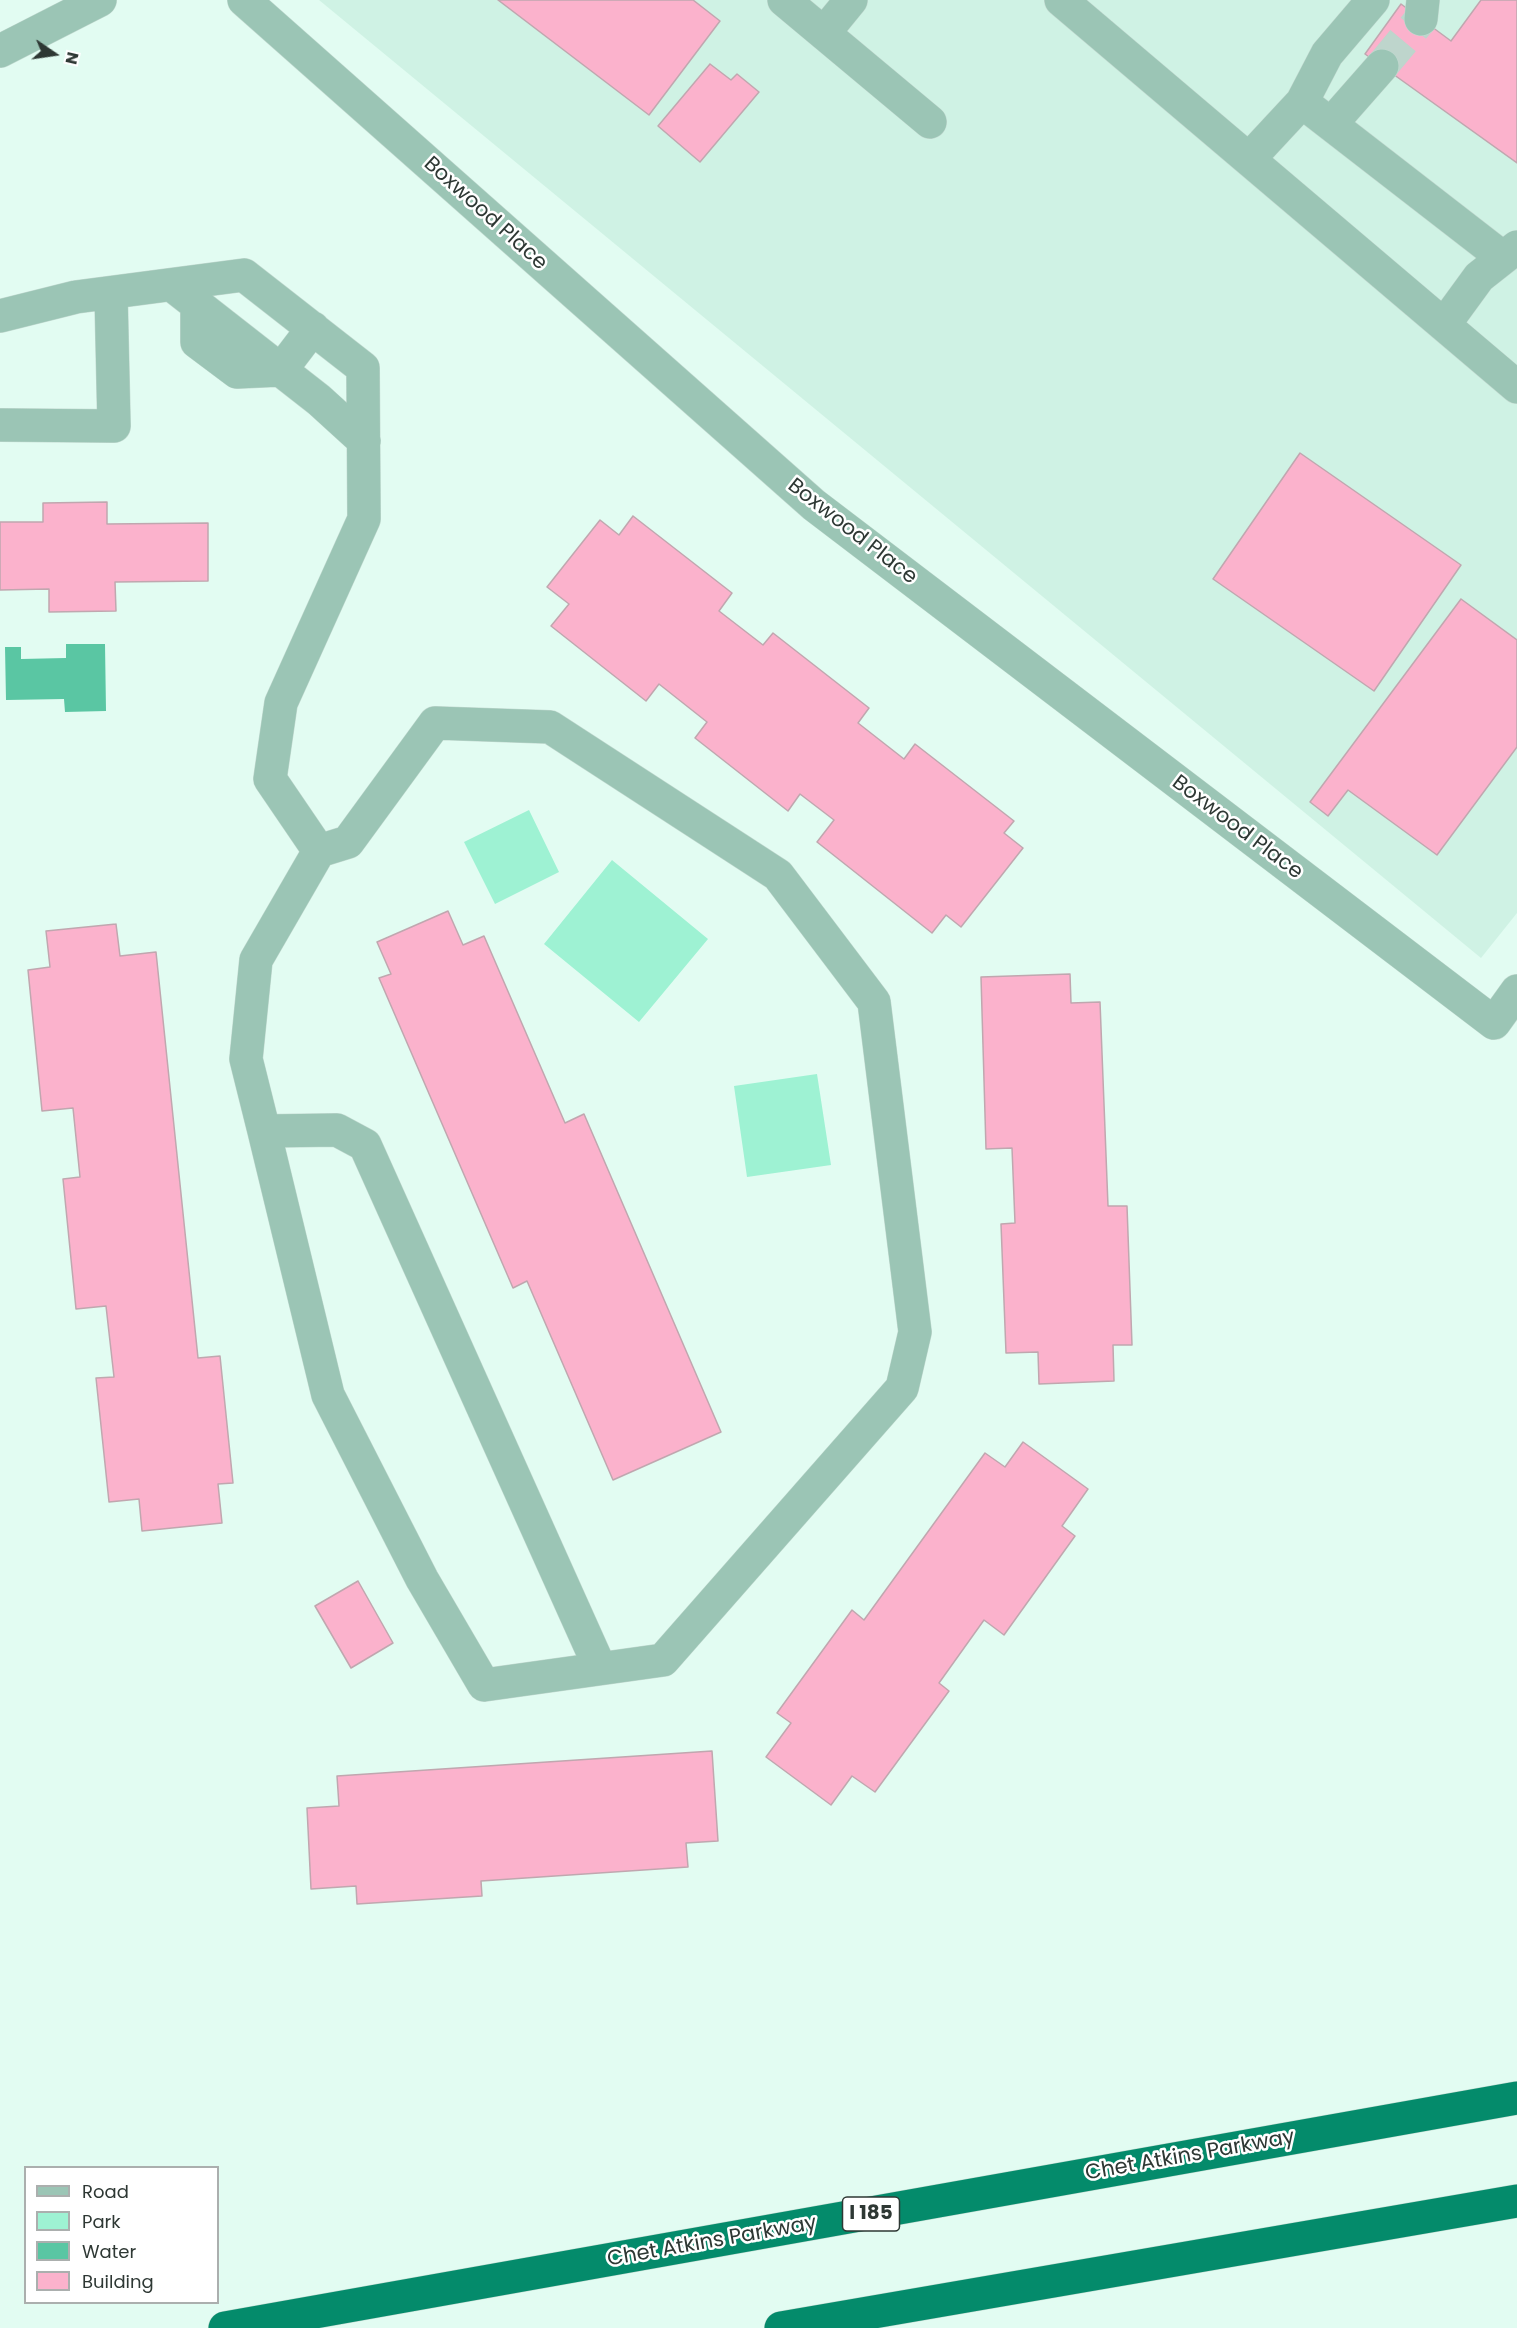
<!DOCTYPE html>
<html>
<head>
<meta charset="utf-8">
<style>
  body { margin:0 }
  #map { position:relative; width:1517px; height:2328px; overflow:hidden; background:#e2fcf2; font-family:Poppins,sans-serif }
  canvas { display:block }
  .legend { position:absolute; left:24px; top:2166px; width:195px; height:138px; box-sizing:border-box; background:#fff; border:2px solid #abafae; margin:0; padding:8px 10px; list-style:none; font-size:18px; color:#2e3834 }
  .legend li { display:flex; align-items:center; gap:12px; height:30px }
  .legend b { width:30px; border:2px solid #abafae }
  .north { position:absolute; left:24px; top:24px; width:60px; height:60px; -webkit-text-stroke:4px #fff; paint-order:stroke; rotate:103deg; font-size:16px; font-weight:700; line-height:24px; text-align:center; color:#2e3834 }
  .north::after { content:''; display:block; margin:auto; width:21px; height:27px; background:#2e3834; clip-path:polygon(50% 0,100% 100%,50% 72%,0 100%) }
</style>
</head>
<body>
<div id="map">
<canvas width="1517" height="2328"></canvas>
<ul class="legend">
<li><b style="height:8px;background:#9bc5b5"></b>Road</li>
<li><b style="height:16px;background:#9ef2d3"></b>Park</li>
<li><b style="height:16px;background:#5ac6a3"></b>Water</li>
<li><b style="height:16px;background:#fbb2cc"></b>Building</li>
</ul>
<div class="north">N</div>
</div>
<script>
const ctx = document.querySelector('canvas').getContext('2d');
ctx.lineJoin = 'round';
function fill(path, color) {
  ctx.fillStyle = color;
  ctx.fill(path, 'evenodd');
}
function poly(rows) {
  const path = new Path2D();
  for (const r of rows) {
    path.moveTo(r[0], r[1]);
    for (let i = 2; i < r.length; i += 2) path.lineTo(r[i], r[i + 1]);
  }
  return path;
}
function strokePath(path, color, width, dash) {
  ctx.strokeStyle = color;
  ctx.lineWidth = width;
  ctx.lineCap = dash ? 'butt' : 'round';
  ctx.setLineDash(dash || []);
  ctx.stroke(path);
}
function write(font, color, halo, rows, align = 'center') {
  ctx.font = font + ' Poppins,sans-serif';
  ctx.lineWidth = 5;
  ctx.setLineDash([]);
  ctx.textBaseline = 'middle';
  ctx.strokeStyle = halo;
  ctx.fillStyle = color;
  for (const [text, x, y, turn = 0] of rows) {
    ctx.save();
    ctx.translate(x, y);
    ctx.rotate((+turn || 0) * Math.PI / 180);
    ctx.textAlign = isNaN(turn) ? turn : align;
    if (halo) ctx.strokeText(text, 0, 0);
    ctx.fillText(text, 0, 0);
    ctx.restore();
  }
}
const built = poly([
  [319,0,1517,0,1517,913,1481,958]
]);
const green = poly([
  [529,810,559,872,495,904,464,842],
  [612,860,708,939,639,1022,544,944],
  [817,1074,831,1165,747,1177,734,1086]
]);
const water = poly([
  [66,644,105,644,106,711,65,712,64,699,6,700,5,647,21,647,21,659,66,658]
]);
const building = poly([
  [498,0,693,0,720,21,649,115,498,0],
  [1481,0,1517,0,1517,163,1365,54,1401,4,1451,41,1481,0],
  [710,64,731,80,737,74,759,92,700,162,658,126,710,64],
  [1300,453,1461,565,1374,691,1213,579,1300,453],
  [107,502,107,524,208,523,208,581,115,582,116,611,49,612,49,589,0,590,0,522,43,522,43,503,107,502],
  [633,516,732,593,719,611,763,645,773,633,869,708,858,723,904,759,915,744,1014,821,1004,833,1023,848,961,927,946,915,932,933,817,842,834,820,800,794,788,811,695,738,707,722,659,684,646,701,551,626,569,604,547,587,600,520,619,535,633,516],
  [1461,599,1517,640,1517,747,1437,855,1348,790,1328,816,1310,802,1461,599],
  [448,911,463,945,484,936,565,1123,584,1114,721,1432,613,1480,527,1281,513,1288,379,978,391,974,377,942,448,911],
  [116,924,120,956,156,952,198,1358,220,1356,233,1483,218,1484,222,1523,142,1531,139,1499,109,1502,96,1378,114,1377,106,1306,76,1309,63,1179,80,1177,73,1108,42,1111,28,970,50,967,46,931,116,924],
  [1070,974,1071,1003,1100,1002,1108,1206,1127,1206,1132,1345,1113,1345,1114,1381,1039,1384,1038,1352,1006,1353,1001,1224,1015,1223,1012,1148,986,1149,981,977,1070,974],
  [1023,1442,1088,1489,1062,1526,1075,1536,1004,1635,984,1620,939,1683,949,1691,875,1792,852,1776,831,1805,766,1757,791,1723,777,1713,852,1610,864,1620,985,1453,1005,1467,1023,1442],
  [358,1581,393,1643,351,1668,315,1606,358,1581],
  [712,1751,718,1841,686,1843,688,1867,481,1881,482,1896,357,1904,356,1886,311,1889,307,1808,339,1806,337,1776,712,1751]
]);
const minorTunnel = poly([
  [1382,66,1421,19]
]);
const minor = poly([
  [244,0,814,505,1494,1023,1517,991],
  [784,0,930,122],
  [1061,0,1517,387],
  [1421,19,1423,0],
  [824,33,851,0],
  [0,51,100,0],
  [1302,102,1502,257],
  [1331,124,1382,66],
  [1249,159,1302,102,1327,54,1373,0],
  [172,285,319,400,364,441],
  [197,304,197,342,237,372,281,370,313,328],
  [0,316,76,297,244,275,363,368,364,519,281,703,270,779,319,851],
  [1444,325,1479,277,1517,247],
  [0,425,114,426,111,293],
  [435,723,550,727,778,875,874,1002,915,1332,902,1388,663,1660,484,1685,422,1579,328,1395,264,1131,246,1059,256,960,319,851,348,842,435,723],
  [264,1131,337,1130,365,1145,600,1668]
]);
const highway = poly([
  [225,2328,1517,2098],
  [781,2328,1517,2201]
]);
const shields = [
  [871,2214,57]
];
const shieldNames = [
  ["I 185",871,2214]
];
const streetNames = [
  ["Boxwood Place",485,214,42],
  ["Boxwood Place",852,532,38],
  ["Boxwood Place",1237,828,37],
  ["Chet Atkins Parkway",1190,2156,-10],
  ["Chet Atkins Parkway",712,2242,-10]
];
fill(built, '#cff2e4');
fill(green, '#9ef2d3');
fill(water, '#5ac6a3');
fill(building, '#fbb2cc');
strokePath(building, '#c0a7af', 1.5);
strokePath(minorTunnel, '#bed5cc', 33, [33, 16]);
strokePath(minor, '#c2d9d0', 34);
strokePath(highway, '#c2d9d0', 34);
strokePath(minor, '#9bc5b5', 33);
strokePath(highway, '#048b6b', 33);
for (const [x, y, w] of shields) {
  const box = new Path2D();
  box.roundRect(x - w / 2, y - 17, w, 34, 4.5);
  ctx.fillStyle = '#fff';
  ctx.fill(box);
  strokePath(box, '#2e3834', 1.5);
}
write('bold 20px', '#2e3834', null, shieldNames);
write('21px', '#2e3834', '#fff', streetNames);
</script>
</body>
</html>
